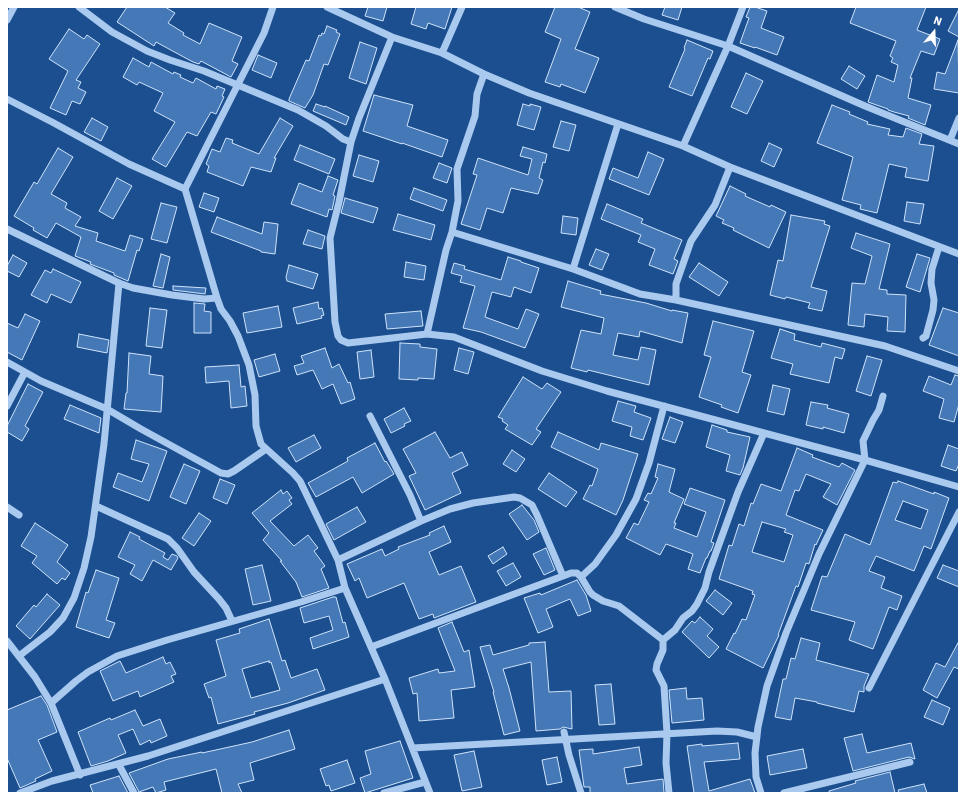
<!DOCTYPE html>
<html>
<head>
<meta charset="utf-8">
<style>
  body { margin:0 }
  #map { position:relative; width:966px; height:800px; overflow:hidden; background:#1b4f8f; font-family:"IBM Plex Sans",sans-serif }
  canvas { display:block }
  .frame { position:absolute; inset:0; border:8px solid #fff; pointer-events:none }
  .north { position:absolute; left:914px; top:12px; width:40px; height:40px; -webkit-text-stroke:3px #1b4f8f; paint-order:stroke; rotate:19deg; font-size:11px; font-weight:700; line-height:16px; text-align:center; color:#fff }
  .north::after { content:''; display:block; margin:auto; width:14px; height:18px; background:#fff; clip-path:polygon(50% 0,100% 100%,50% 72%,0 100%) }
</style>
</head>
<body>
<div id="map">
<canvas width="966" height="800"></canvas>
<div class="frame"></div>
<div class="north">N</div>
</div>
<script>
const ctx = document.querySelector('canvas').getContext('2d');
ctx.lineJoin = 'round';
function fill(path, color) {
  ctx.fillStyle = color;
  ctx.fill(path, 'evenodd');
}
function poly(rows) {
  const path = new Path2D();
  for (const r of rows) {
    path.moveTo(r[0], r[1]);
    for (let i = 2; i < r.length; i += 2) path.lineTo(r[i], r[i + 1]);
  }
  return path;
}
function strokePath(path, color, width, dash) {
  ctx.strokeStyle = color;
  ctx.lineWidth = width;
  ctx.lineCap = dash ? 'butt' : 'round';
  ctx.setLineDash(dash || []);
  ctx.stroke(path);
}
const building = poly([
  [127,7,165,7,175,13,168,23,184,33,183,35,200,44,209,23,242,37,232,61,238,64,231,77,201,61,199,64,193,62,156,42,154,46,117,22,127,7],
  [368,7,387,7,383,21,365,16,368,7],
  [416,7,452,7,445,29,428,23,426,29,411,24,416,7],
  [555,7,578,7,590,12,575,49,599,58,585,93,561,84,560,87,545,82,561,39,545,32,555,7],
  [665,7,682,7,678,20,662,15,665,7],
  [750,7,755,7,767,11,761,28,784,37,777,55,755,47,755,48,740,43,749,18,746,17,750,7],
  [856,7,926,7,917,30,940,39,934,55,921,51,910,78,912,78,908,98,931,105,925,125,908,118,909,116,894,112,888,110,888,109,868,102,877,75,894,82,898,65,891,62,893,58,890,56,896,41,850,23,856,7],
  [959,9,959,37,948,31,959,9],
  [327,26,337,30,336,32,340,34,328,65,324,64,313,95,305,108,289,101,289,99,306,60,309,61,319,35,321,36,322,33,324,34,327,26],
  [69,29,84,39,87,35,100,44,76,80,81,82,78,88,86,92,80,104,72,101,66,115,50,108,68,71,49,59,69,29],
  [687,40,713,51,710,59,708,58,692,96,669,87,685,49,684,48,687,40],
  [958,40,959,93,934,89,937,72,945,74,958,40],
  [360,42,377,48,366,84,349,78,360,42],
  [258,55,277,63,271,78,252,70,258,55],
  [133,58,149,67,151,62,173,74,174,72,181,75,180,77,193,83,196,78,216,89,217,86,225,89,222,96,224,97,216,114,211,112,197,136,187,132,166,167,152,159,175,122,154,111,163,93,139,82,137,85,123,77,133,58],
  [849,66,865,76,857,89,841,79,849,66],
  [746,73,763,81,747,114,731,107,746,73],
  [374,95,413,105,407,126,448,140,442,157,402,143,402,144,363,131,374,95],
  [316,104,325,107,325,106,349,117,346,125,313,111,316,104],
  [523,104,530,106,530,104,541,107,534,130,517,125,523,104],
  [832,105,850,112,849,114,868,122,867,124,890,129,888,135,903,137,906,128,922,134,919,144,934,146,928,181,905,177,907,168,889,164,877,213,860,209,861,205,842,200,853,157,817,143,832,105],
  [92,118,108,127,101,141,84,132,92,118],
  [280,118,293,126,274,158,276,158,271,172,251,167,243,186,207,172,209,166,206,164,212,149,220,152,226,138,233,140,232,143,259,154,280,118],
  [561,121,576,125,569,151,553,147,561,121],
  [769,143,782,149,774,167,761,161,769,143],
  [300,145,335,159,329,174,294,160,300,145],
  [523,147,547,154,545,163,543,162,539,178,543,180,538,194,511,188,503,213,487,208,480,230,461,224,477,175,473,174,478,158,528,175,532,159,520,156,523,147],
  [58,148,73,157,51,194,67,203,65,208,81,217,75,226,98,233,96,241,125,251,130,235,143,239,139,251,137,250,128,281,114,275,114,273,90,264,91,262,75,256,81,237,56,223,47,238,33,230,34,228,14,216,34,182,37,184,58,148],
  [648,152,664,159,649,195,609,179,613,168,638,178,648,152],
  [359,155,379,161,373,182,353,176,359,155],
  [439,163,452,168,447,183,433,178,439,163],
  [328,176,338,180,333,195,335,196,332,210,329,209,327,217,291,204,299,183,322,192,328,176],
  [117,178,132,186,113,219,99,211,117,178],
  [730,186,746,194,745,196,770,207,771,205,786,212,769,248,733,230,734,228,722,223,724,220,716,216,730,186],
  [414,188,447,200,443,211,410,199,414,188],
  [204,193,219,198,214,212,199,207,204,193],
  [345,198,378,208,373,223,341,213,345,198],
  [907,202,924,204,920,224,904,221,907,202],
  [161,203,177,207,167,243,151,239,161,203],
  [607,204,643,219,641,223,682,240,674,259,678,261,673,274,649,265,655,249,638,242,641,235,601,219,607,204],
  [398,214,435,225,431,240,393,230,398,214],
  [791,215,825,221,824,224,830,226,811,287,827,291,822,311,808,308,810,303,786,297,785,299,770,295,778,260,783,261,791,215],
  [563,216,578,218,576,235,561,233,563,216],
  [217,217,262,234,264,222,278,224,275,254,261,252,261,251,211,232,217,217],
  [308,230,325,236,322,249,303,244,308,230],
  [856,233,890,244,879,289,887,290,887,294,906,295,905,332,887,331,888,317,865,314,864,327,848,325,852,283,865,284,872,256,851,248,856,233],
  [596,249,609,254,602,270,589,265,596,249],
  [161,254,170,257,163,288,153,286,161,254],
  [917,254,930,258,920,292,906,287,917,254],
  [13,255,27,263,19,277,7,271,7,266,13,255],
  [508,257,521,261,521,262,539,268,531,293,514,287,511,297,492,292,485,317,518,329,526,309,539,314,525,348,481,332,463,328,475,286,460,282,462,276,451,273,454,263,465,266,464,269,501,280,508,257],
  [406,262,426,266,424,280,404,277,406,262],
  [699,263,728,282,719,296,689,277,699,263],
  [289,265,318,274,313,289,287,281,286,277,289,265],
  [53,269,81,282,71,303,51,294,47,303,31,295,45,270,51,273,53,269],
  [568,281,601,291,600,294,646,303,672,311,672,310,688,313,682,343,640,331,639,337,618,333,613,355,638,360,641,347,656,350,649,385,588,370,587,372,571,368,581,330,601,334,604,318,561,307,568,281],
  [173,286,206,288,205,294,173,290,173,286],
  [318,302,319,309,322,308,324,315,321,316,322,318,297,324,293,308,318,302],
  [194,303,205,304,204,311,211,312,211,333,194,333,194,303],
  [278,306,282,327,247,333,243,313,278,306],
  [150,308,167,310,162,348,146,346,150,308],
  [943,308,959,313,959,356,929,345,943,308],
  [421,311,423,326,387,329,385,314,421,311],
  [25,314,40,321,22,360,7,352,7,323,18,328,25,314],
  [713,321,754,331,742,372,751,375,738,413,721,407,722,405,699,397,711,357,704,355,713,321],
  [780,329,795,334,794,340,821,347,822,343,845,349,842,359,835,357,829,383,790,374,793,364,771,358,780,329],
  [79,334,109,340,107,353,77,347,79,334],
  [400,343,420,344,420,347,437,349,434,379,418,378,418,380,399,379,400,343],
  [325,348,332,368,339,364,348,383,350,382,355,399,341,404,333,384,322,389,313,370,297,375,294,366,304,363,301,356,325,348],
  [459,348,474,352,468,374,454,370,459,348],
  [371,350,374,377,360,379,357,352,371,350],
  [129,353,151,356,149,374,163,376,161,412,124,409,126,393,127,393,129,353],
  [275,354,280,371,259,377,254,360,275,354],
  [867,356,882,360,871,396,856,391,867,356],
  [239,365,241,387,245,386,247,406,231,408,229,381,206,383,205,367,239,365],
  [955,375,959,376,959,404,954,422,939,418,944,399,923,391,929,376,951,385,955,375],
  [523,377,542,389,547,383,561,392,536,429,541,432,532,445,505,429,508,425,502,421,503,419,498,417,523,377],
  [28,384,43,392,25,426,29,429,22,441,7,432,7,426,28,384],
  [773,385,790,389,784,415,767,411,773,385],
  [618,401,636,406,634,412,651,418,643,440,630,436,632,427,612,421,618,401],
  [811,402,828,405,827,408,849,414,844,433,823,427,823,429,806,425,811,402],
  [70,405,101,418,99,433,64,419,70,405],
  [404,408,411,421,404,424,405,426,391,433,384,419,404,408],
  [670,417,683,422,675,443,662,439,670,417],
  [712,425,727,430,727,432,750,437,743,468,740,475,726,471,730,455,706,447,712,425],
  [435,432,450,458,462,452,468,465,452,473,461,493,425,510,409,476,416,473,403,449,435,432],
  [558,432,599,450,601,443,638,454,623,500,616,515,583,499,590,485,592,486,598,469,551,447,558,432],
  [314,435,321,448,296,462,288,448,314,435],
  [136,440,167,451,149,501,113,487,118,473,142,482,149,464,131,459,136,440],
  [375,443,385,462,386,461,394,474,362,493,353,477,316,497,308,483,348,461,347,458,375,443],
  [948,445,959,449,959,464,956,471,941,466,948,445],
  [797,448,813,455,812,457,839,467,842,463,855,470,837,505,823,497,831,484,806,474,799,491,795,490,786,515,823,530,816,545,815,544,809,564,806,563,798,587,796,586,778,635,779,635,763,668,726,649,734,633,735,634,742,619,746,620,755,595,752,594,753,591,719,579,729,545,732,546,739,524,744,526,751,503,753,504,761,484,781,491,797,448],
  [762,522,786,529,784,532,793,535,784,562,752,552,762,522],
  [512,450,525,459,516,472,503,464,512,450],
  [184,464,200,471,186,504,170,497,184,464],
  [658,464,675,469,669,492,684,499,674,523,676,523,674,528,697,537,706,512,684,504,690,488,725,500,711,542,714,543,711,551,710,551,707,558,706,558,700,573,688,569,693,554,666,544,660,555,626,538,634,523,638,525,649,502,644,500,648,493,651,494,658,478,655,477,658,464],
  [549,473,577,492,566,507,538,489,549,473],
  [220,479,235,485,227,504,213,498,220,479],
  [898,481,934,494,934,492,949,498,931,549,924,546,914,571,876,556,869,571,885,577,881,588,902,596,897,610,889,607,873,649,849,640,855,622,811,610,822,576,827,577,845,534,870,545,893,482,897,483,898,481],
  [903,501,928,510,921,529,895,520,903,501],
  [281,490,283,494,287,491,292,498,289,500,292,504,270,521,294,546,308,535,318,548,314,551,325,566,321,569,329,588,302,597,296,582,280,561,282,561,263,540,269,533,252,513,281,490],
  [522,505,534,520,539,532,527,540,509,514,522,505],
  [357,507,366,522,334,540,326,524,357,507],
  [199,513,211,521,194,546,182,538,199,513],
  [35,523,68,545,57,562,70,573,65,580,62,578,57,584,32,563,37,556,21,546,35,523],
  [444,526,451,542,429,552,439,575,461,566,476,602,434,618,433,614,419,619,404,583,367,598,359,578,355,581,347,564,382,549,385,556,399,549,398,547,430,535,429,533,444,526],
  [130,532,140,537,139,539,165,553,163,557,168,560,172,554,177,556,178,558,171,570,153,560,142,581,130,574,135,565,118,557,130,532],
  [503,547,507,554,493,564,488,556,503,547],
  [546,548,555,570,544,575,533,554,546,548],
  [513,563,521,577,506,586,497,571,513,563],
  [262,565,271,601,253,605,245,569,262,565],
  [943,565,959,571,959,587,937,578,943,565],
  [96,570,119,578,106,620,115,623,109,638,76,627,86,592,88,593,96,570],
  [577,580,586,595,591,611,578,616,570,599,546,609,553,627,538,633,524,598,540,593,541,595,577,580],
  [715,590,732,603,723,615,706,601,715,590],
  [47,594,60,605,30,639,16,626,34,605,36,607,47,594],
  [333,597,336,597,343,623,345,622,349,637,313,649,310,638,333,630,329,616,304,623,300,608,333,597],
  [700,617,713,629,707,636,719,647,709,658,682,632,692,621,695,623,700,617],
  [269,619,282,661,285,660,291,678,317,669,325,690,288,703,254,712,255,714,218,724,211,697,209,698,204,684,226,676,216,640,240,633,239,629,269,619],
  [269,661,269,663,271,662,280,690,251,698,242,669,269,661],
  [452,622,464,652,469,650,475,687,451,690,454,718,419,721,417,693,413,694,409,678,438,669,439,673,455,671,438,628,452,622],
  [801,638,820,643,816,660,869,674,864,686,864,692,859,691,854,712,817,703,817,702,795,698,791,720,775,717,783,679,786,679,791,658,795,659,801,638],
  [959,641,959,669,954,667,937,698,923,690,936,663,945,667,959,641],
  [545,642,549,692,571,691,572,729,563,727,560,729,536,731,531,662,503,669,509,688,520,731,504,735,493,692,494,692,480,647,490,645,493,655,529,645,529,643,545,642],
  [163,657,166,664,170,662,176,674,171,676,174,682,140,697,138,691,113,701,100,671,120,661,126,673,163,657],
  [611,684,615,724,599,725,595,685,611,684],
  [686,688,687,699,702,698,704,720,672,723,669,690,686,688],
  [41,696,47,705,57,732,38,740,52,771,35,779,36,781,20,788,7,758,7,710,41,696],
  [932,700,950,708,943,725,924,717,932,700],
  [135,710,143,726,160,719,167,736,151,743,150,740,140,745,133,729,118,735,126,753,108,761,91,766,78,732,110,718,111,720,135,710],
  [289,730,295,749,250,763,254,780,238,784,242,793,222,793,216,769,164,782,166,790,156,793,153,787,139,792,129,773,168,759,202,752,202,753,252,742,289,730],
  [862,734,867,753,911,743,915,759,909,757,853,771,844,738,862,734],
  [400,741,413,778,365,793,360,778,371,774,365,751,400,741],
  [738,743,740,759,704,762,709,791,750,779,755,793,694,793,687,746,702,744,702,746,738,743],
  [639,747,642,765,624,768,627,784,663,779,664,793,590,793,590,787,584,787,579,750,593,749,593,754,639,747],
  [803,749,807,768,770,775,767,756,803,749],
  [474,751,482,787,462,791,454,755,474,751],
  [557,757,562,782,547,785,542,760,557,757],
  [347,760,355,783,331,791,329,785,326,786,320,769,347,760],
  [890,772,895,793,829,793,829,791,856,783,855,781,890,772],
  [119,776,128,793,93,793,90,785,119,776],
  [924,784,927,793,899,793,898,790,924,784]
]);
const minor = poly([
  [79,7,112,32,147,51,170,60,204,71,298,110,326,126,343,139,351,142],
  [327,7,392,37,442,53,484,74,529,93,683,146,730,167,959,254],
  [615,7,644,19,728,46,865,106,959,144],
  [7,20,14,7],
  [392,37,359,118,351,142,339,202,330,238,335,322,338,336,341,340,348,343,427,334,454,337,542,371,607,391,865,460,959,487],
  [442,53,462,7],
  [7,99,52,122,129,164,185,189],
  [618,124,573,269,640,294,676,300,885,346,959,371],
  [950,140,959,118],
  [683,146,728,46,743,7],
  [7,229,119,283,133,288,172,295,204,299,217,298,221,309,230,321,238,336,249,365,255,395,256,426,261,444,293,473,300,481,338,560,345,588,385,679,430,793],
  [452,232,573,269],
  [217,298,185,189,264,33,273,7],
  [676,300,676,284,691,241,715,205,730,167],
  [427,334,446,250,452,232,458,201,457,169,475,116,477,94,484,74],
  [923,338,926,336,933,310,934,300,931,283,932,269,939,247],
  [7,362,41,381,107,409,141,429,221,473,228,474,234,471,266,449],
  [7,406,25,372],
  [370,416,410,495,421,521],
  [96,506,168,539,177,548,194,572,219,599,226,608,232,621],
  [7,507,19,515],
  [338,560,421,521,450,509,473,503,514,497,520,498,532,505,537,515,563,576],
  [581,577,595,564,616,535,636,499,649,463,664,406],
  [663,640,675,630,683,618,692,611,697,604,705,588,709,572,738,492,764,433],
  [7,641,35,677,51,703,80,775],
  [371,647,563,576,571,573,577,573,581,577,590,592,593,595,603,601,619,606,663,640,663,650,657,664,656,670,664,686,667,733,666,763,669,793],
  [19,656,50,632,63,618,74,598,84,568,91,537,104,444,119,283],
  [869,688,959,512],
  [51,703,76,681,88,672,117,656,167,640,301,602,345,588],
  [564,732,569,755,581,793],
  [413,748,717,731,737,732,757,737],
  [119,765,134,793],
  [20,793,52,781,148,756,385,679],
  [384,793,425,782],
  [761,793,756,777,755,753,758,727,767,686,786,633,804,590,819,554,865,460,863,441,873,420,879,410,883,396],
  [784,793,910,762]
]);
fill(building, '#4478b7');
strokePath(building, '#cfe3fa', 1);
strokePath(minor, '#a9c9ee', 7);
</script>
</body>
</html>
